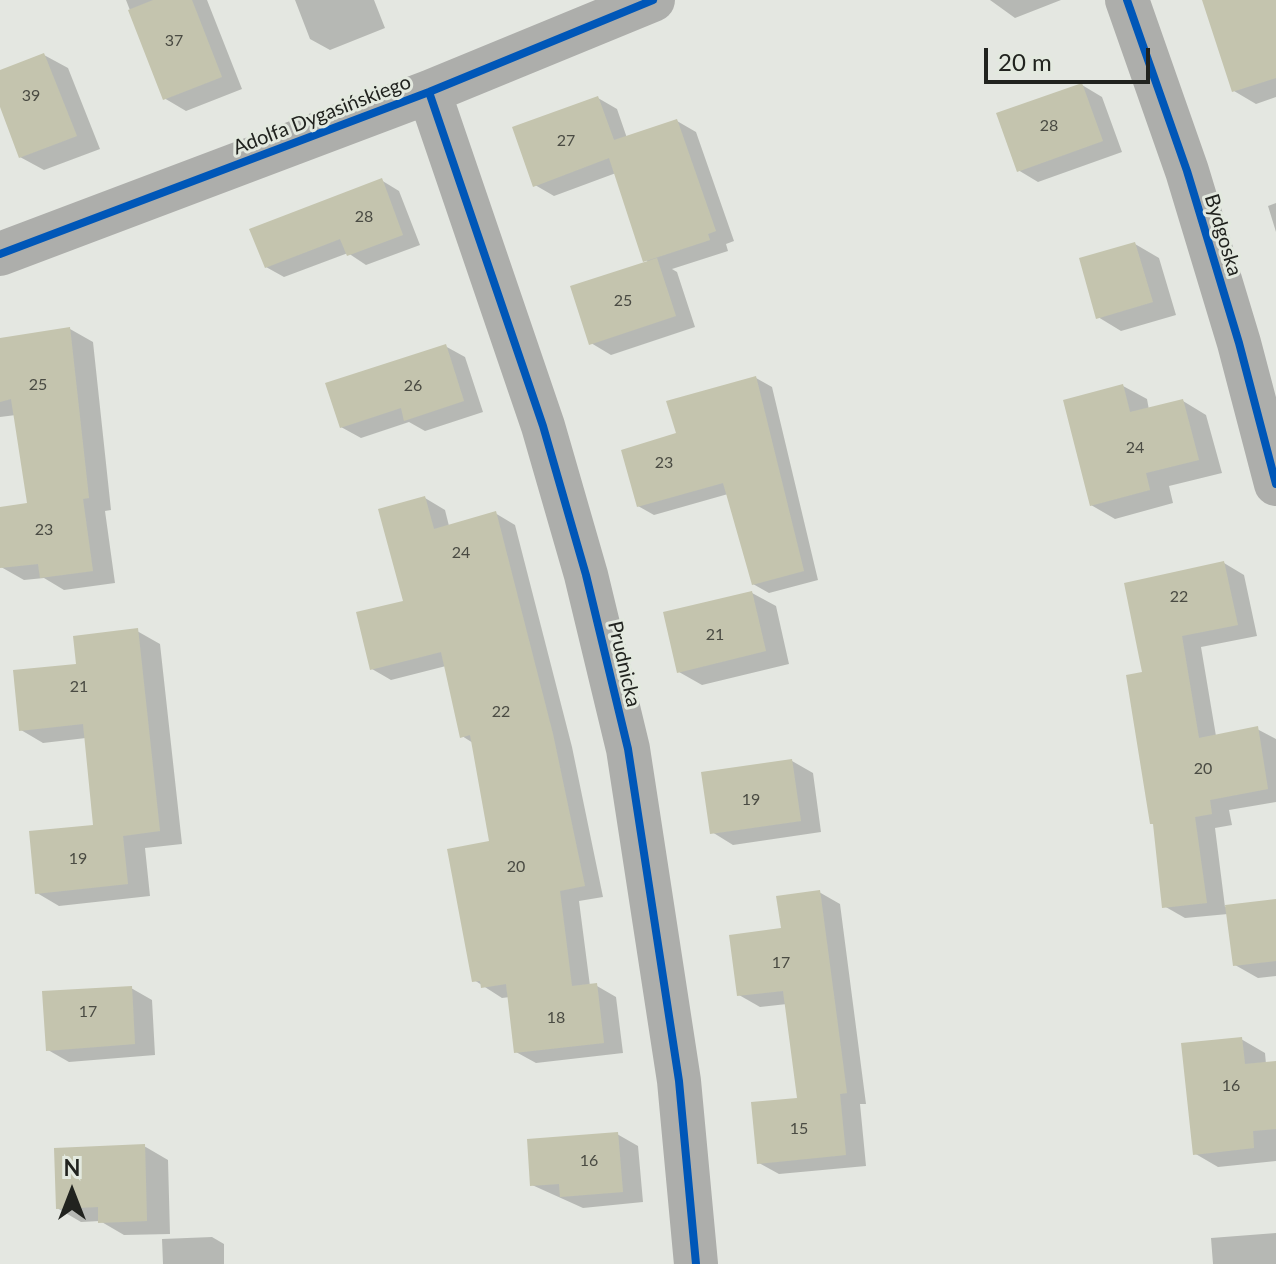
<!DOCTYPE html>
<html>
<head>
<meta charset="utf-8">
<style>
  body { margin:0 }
  #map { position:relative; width:1276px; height:1264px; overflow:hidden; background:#e4e7e1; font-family:Lato,sans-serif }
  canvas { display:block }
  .north { position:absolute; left:32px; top:1152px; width:80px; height:80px; -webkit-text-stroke:6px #e3e9df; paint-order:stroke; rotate:0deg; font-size:22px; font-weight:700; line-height:32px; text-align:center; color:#21231f }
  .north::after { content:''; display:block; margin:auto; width:28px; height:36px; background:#21231f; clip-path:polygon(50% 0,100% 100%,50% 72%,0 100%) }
  .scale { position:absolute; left:984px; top:48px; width:166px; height:36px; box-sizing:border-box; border:4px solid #21231f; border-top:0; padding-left:10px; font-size:24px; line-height:28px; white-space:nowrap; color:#21231f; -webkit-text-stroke:6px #e3e9df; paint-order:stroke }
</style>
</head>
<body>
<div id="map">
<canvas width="1276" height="1264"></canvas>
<div class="north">N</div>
<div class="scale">20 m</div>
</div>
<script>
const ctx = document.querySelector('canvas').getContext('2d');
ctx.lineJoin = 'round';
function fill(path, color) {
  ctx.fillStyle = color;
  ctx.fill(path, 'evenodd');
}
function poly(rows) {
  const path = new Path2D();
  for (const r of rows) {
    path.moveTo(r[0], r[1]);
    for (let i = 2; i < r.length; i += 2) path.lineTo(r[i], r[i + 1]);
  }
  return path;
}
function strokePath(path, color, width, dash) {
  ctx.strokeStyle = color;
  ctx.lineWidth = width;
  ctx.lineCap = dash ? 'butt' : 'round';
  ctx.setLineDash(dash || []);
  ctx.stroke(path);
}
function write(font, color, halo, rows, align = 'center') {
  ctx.font = font + ' Lato,sans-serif';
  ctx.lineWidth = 6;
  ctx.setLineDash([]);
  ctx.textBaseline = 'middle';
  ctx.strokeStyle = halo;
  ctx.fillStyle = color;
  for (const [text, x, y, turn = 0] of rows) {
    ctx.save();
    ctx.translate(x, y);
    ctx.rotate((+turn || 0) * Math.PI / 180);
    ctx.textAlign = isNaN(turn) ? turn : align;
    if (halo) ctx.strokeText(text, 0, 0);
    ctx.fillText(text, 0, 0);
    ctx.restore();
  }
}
const shadow = poly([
  [126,0,207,0,242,89,186,111,164,98],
  [295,0,374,0,385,28,330,50,310,39],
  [990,0,1061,0,1015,18],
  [1205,0,1272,0,1276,12,1276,97,1256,104,1234,91],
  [44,55,68,68,100,149,44,170,20,157,0,102,0,72],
  [1082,85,1102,97,1122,152,1038,182,1018,170],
  [598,98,617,109,627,138,677,121,696,132,734,241,726,244,728,251,672,269,677,272,695,327,611,355,591,343,648,263,616,173,554,196,535,185],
  [381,180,399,191,420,245,366,265,348,253,284,277,266,267],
  [1276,203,1276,232,1268,206],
  [1135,244,1159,258,1176,315,1121,331,1098,317],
  [70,329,93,342,111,510,105,511,115,583,64,590,44,578,24,580,1,567,0,509,29,505,16,415,0,417,0,341],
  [445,346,465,357,483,412,425,431,409,422,361,438,341,427],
  [756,378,772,387,818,580,769,593,753,584,728,494,654,515,638,506,678,435],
  [1123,386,1147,399,1149,410,1183,401,1206,415,1222,473,1169,486,1173,503,1115,519,1091,505],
  [425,498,445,510,449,526,495,513,515,525,572,747,603,897,579,901,590,986,597,986,616,997,623,1053,536,1063,516,1052,510,997,502,998,474,980,492,843,473,743,462,736,446,666,391,680,372,669,405,602],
  [1224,563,1244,575,1257,636,1201,647,1216,736,1257,729,1276,739,1276,802,1229,810,1232,825,1215,828,1225,907,1276,901,1276,976,1258,978,1235,965,1228,914,1185,918,1164,906,1145,673],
  [752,593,776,606,789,664,702,685,679,672],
  [137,631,160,644,182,844,145,848,150,896,59,906,37,893,95,827,86,738,43,743,21,730,78,665],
  [792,761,813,773,821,832,733,845,712,832],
  [819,892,840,904,866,1104,860,1104,866,1166,779,1174,759,1163,799,1099,787,1004,760,1007,739,995,783,930],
  [131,988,152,1000,155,1055,69,1062,48,1050],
  [1241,1039,1265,1053,1266,1064,1276,1063,1276,1161,1218,1167,1194,1153],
  [617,1134,638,1146,643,1202,583,1208,532,1185],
  [144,1146,168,1160,170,1234,124,1235,100,1221,81,1222,57,1208],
  [1276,1233,1276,1264,1213,1264,1211,1238],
  [212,1237,224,1244,224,1264,163,1264,162,1239]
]);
const building = poly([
  [153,0,192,0,222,77,163,100,128,10],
  [1202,0,1276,0,1276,78,1232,92],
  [44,53,77,136,19,158,0,107,0,70],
  [1082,83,1103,141,1017,172,996,113],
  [598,96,614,140,677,119,716,231,708,234,710,240,643,262,609,158,533,187,512,127],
  [382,178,403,235,347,256,340,239,265,268,249,229],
  [1135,242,1153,302,1096,319,1079,258],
  [657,258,676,316,589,345,570,286],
  [70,327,89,498,83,499,93,571,40,578,38,564,0,568,0,507,27,503,11,399,0,402,0,338],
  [446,344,464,401,404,421,401,408,340,428,325,383],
  [756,376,804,571,752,585,723,483,637,507,621,450,676,433,666,401],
  [1123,384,1130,412,1183,399,1199,460,1146,473,1150,490,1090,506,1063,400],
  [425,496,434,529,496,511,553,734,585,886,560,891,572,986,597,983,604,1043,514,1053,506,984,481,988,480,981,472,982,447,849,489,841,470,735,460,738,441,652,370,670,356,612,403,601,378,509],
  [1224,561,1238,625,1182,636,1199,738,1258,726,1268,789,1210,800,1212,814,1195,817,1207,903,1162,908,1153,824,1150,824,1126,675,1142,672,1124,583],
  [752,591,766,651,677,673,663,612],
  [138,628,160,831,123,836,128,884,35,894,29,831,93,825,83,724,19,731,13,670,76,664,73,636],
  [792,759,801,821,710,834,701,772],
  [820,890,847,1093,840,1094,846,1155,757,1164,751,1102,797,1098,783,991,737,996,729,935,781,928,776,896],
  [1276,899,1276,961,1233,966,1225,905],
  [132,986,135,1044,46,1051,42,991],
  [1242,1037,1245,1064,1276,1061,1276,1129,1253,1131,1254,1148,1193,1155,1181,1043],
  [618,1132,623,1192,560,1197,559,1184,530,1186,527,1139],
  [145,1144,147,1221,98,1223,98,1207,56,1209,54,1148]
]);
const minor = poly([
  [1127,0,1187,171,1239,343,1276,484],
  [429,92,543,426,586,575,628,749,679,1081,696,1264],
  [0,254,429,92,653,0]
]);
const cycleway = poly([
  [1127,0,1187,171,1239,343,1276,484],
  [429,92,543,426,586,575,628,749,679,1081,696,1264],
  [0,254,429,92,653,0]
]);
const numberNames = [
  ["37",174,41],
  ["39",31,96],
  ["28",1049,126],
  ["27",566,141],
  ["28",364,217],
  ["25",623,301],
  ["25",38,385],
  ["26",413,386],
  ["24",1135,448],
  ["23",664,463],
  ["23",44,530],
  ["24",461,553],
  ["22",1179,597],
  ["21",715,635],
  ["21",79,687],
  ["22",501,712],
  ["20",1203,769],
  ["19",751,800],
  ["19",78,859],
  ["20",516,867],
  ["17",781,963],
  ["17",88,1012],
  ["18",556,1018],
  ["16",1231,1086],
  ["15",799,1129],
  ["16",589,1161]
];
const streetNames = [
  ["Adolfa Dygasińskiego",322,115,-21],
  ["Bydgoska",1223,235,73],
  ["Prudnicka",624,664,77]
];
fill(shadow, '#0003');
fill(building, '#c4c4ae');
strokePath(minor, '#adaeab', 44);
strokePath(cycleway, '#0057b8', 8);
write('16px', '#4a4b43', null, numberNames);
write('20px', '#21231f', '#e3e9df', streetNames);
</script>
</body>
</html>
